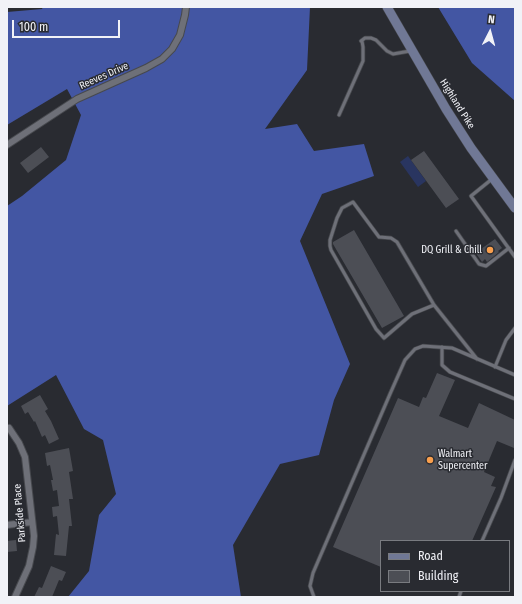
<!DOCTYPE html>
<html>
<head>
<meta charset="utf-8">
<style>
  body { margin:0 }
  #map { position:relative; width:522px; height:604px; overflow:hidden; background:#292b31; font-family:"Fira Sans Condensed",sans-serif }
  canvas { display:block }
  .frame { position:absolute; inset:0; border:8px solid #f1f2f7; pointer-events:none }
  .legend { position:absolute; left:380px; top:540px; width:130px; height:52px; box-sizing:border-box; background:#292b31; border:1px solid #797b80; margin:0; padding:5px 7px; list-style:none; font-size:12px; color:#f1f2f7 }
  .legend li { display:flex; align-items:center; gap:8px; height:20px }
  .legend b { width:20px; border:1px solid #797b80 }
  .north { position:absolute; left:470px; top:12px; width:40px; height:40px; -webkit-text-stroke:3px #292b31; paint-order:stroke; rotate:6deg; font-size:11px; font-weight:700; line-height:16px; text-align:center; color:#f1f2f7 }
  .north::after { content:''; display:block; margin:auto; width:14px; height:18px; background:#f1f2f7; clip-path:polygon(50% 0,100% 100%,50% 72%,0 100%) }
  .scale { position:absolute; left:12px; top:20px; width:108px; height:18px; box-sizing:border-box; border:2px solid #f1f2f7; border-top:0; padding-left:5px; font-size:12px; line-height:14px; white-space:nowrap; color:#f1f2f7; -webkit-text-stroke:3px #292b31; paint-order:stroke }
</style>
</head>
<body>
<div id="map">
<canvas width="522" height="604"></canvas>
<div class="frame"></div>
<ul class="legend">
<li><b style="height:5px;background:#707895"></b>Road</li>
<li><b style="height:11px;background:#4c4e55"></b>Building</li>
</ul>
<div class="north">N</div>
<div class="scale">100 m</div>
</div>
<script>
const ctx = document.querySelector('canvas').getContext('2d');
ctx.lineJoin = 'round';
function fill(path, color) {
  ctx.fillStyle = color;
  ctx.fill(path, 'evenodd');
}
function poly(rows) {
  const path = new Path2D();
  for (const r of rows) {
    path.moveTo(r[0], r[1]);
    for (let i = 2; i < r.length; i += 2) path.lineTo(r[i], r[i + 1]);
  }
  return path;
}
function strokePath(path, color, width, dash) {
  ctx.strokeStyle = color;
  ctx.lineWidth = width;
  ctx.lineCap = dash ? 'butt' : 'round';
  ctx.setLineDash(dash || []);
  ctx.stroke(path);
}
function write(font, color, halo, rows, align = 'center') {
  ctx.font = font + ' "Fira Sans Condensed",sans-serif';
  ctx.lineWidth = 3;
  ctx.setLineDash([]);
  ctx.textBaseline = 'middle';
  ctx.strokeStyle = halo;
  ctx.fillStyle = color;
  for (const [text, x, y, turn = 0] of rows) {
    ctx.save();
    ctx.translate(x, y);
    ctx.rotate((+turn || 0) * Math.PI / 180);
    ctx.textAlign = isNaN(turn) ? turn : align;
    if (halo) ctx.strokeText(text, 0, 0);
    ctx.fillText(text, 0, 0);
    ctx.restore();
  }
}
const green = poly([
  [408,156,426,181,418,187,400,162]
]);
const forest = poly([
  [43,7,310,7,307,70,265,129,297,124,314,151,364,144,374,176,322,194,300,241,350,364,334,400,319,455,280,464,233,545,241,597,68,597,89,571,99,515,116,494,103,440,84,429,56,375,7,406,7,206,22,196,66,160,81,115,67,89,7,125,7,12,42,9],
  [438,7,515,7,515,101,472,63]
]);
const building = poly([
  [41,147,49,157,28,173,20,163],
  [424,151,459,199,446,208,411,160],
  [354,230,404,316,382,328,333,244,333,242],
  [495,239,502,248,498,251,499,252,487,262,485,259,482,262,473,249,478,245,481,249],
  [437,373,455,380,439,416,468,428,479,403,515,420,515,445,514,448,497,441,484,472,495,477,491,486,496,487,472,541,381,541,381,567,333,547,398,398,419,407,423,397,426,398],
  [40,395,48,409,45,411,51,421,59,439,49,444,45,435,42,437,35,421,34,422,28,412,25,414,21,406],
  [69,448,73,471,69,472,73,499,69,499,72,526,69,526,66,556,54,555,56,534,59,535,57,516,53,517,52,507,59,506,57,490,53,491,51,480,53,480,50,465,47,466,45,453],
  [16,540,17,551,7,552,7,541],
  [51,566,66,572,62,581,59,580,52,597,34,597,39,587,42,588]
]);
const lane = poly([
  [361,41,365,38,371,38,376,40,387,51,393,54,410,51],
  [339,115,363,61,363,47,362,41],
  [492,179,471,196,515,257],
  [456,231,479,264,486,266,509,248],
  [434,305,412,314,384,338,376,329,331,250,330,246,330,240,337,218,342,208,353,202,379,237,391,238,397,242,434,305,477,359],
  [442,347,442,365,450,372,515,399],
  [495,367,506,340,515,328],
  [482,541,501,498,515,460],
  [314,597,310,586,313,573,390,394,405,360,415,349,423,346,452,348,515,375],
  [459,597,461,591]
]);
const street = poly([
  [7,145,77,99,146,68,162,59,172,49,180,35,185,15,186,7],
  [9,428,19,443,25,457,34,536,33,547,29,566,15,597],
  [7,525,32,522]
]);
const secondary = poly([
  [387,7,446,109,471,148,515,208]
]);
const markers = [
  [490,250,4,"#f99f4d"],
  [430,460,4,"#f99f4d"]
];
const streetNames = [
  ["Reeves Drive",104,76,-24],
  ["Highland Pike",457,104,58],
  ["Parkside Place",20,513,-95]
];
const poiNames = [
  ["DQ Grill & Chill",482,250],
  ["Walmart",438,454,"left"],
  ["Supercenter",438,466,"left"]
];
fill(green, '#293560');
fill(forest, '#4356a3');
fill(building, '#4c4e55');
strokePath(lane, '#47494e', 4.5);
strokePath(street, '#47494e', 8);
strokePath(secondary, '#47494e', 10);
strokePath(lane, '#6e7078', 3);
strokePath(street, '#6e7078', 6);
strokePath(secondary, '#707895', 9);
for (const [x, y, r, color] of markers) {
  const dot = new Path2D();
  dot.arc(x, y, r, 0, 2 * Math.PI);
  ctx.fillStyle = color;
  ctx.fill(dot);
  strokePath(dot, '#292b31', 1.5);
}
write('10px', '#f1f2f7', '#292b31', streetNames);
write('10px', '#f1f2f7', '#292b31', poiNames, 'right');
</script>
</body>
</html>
